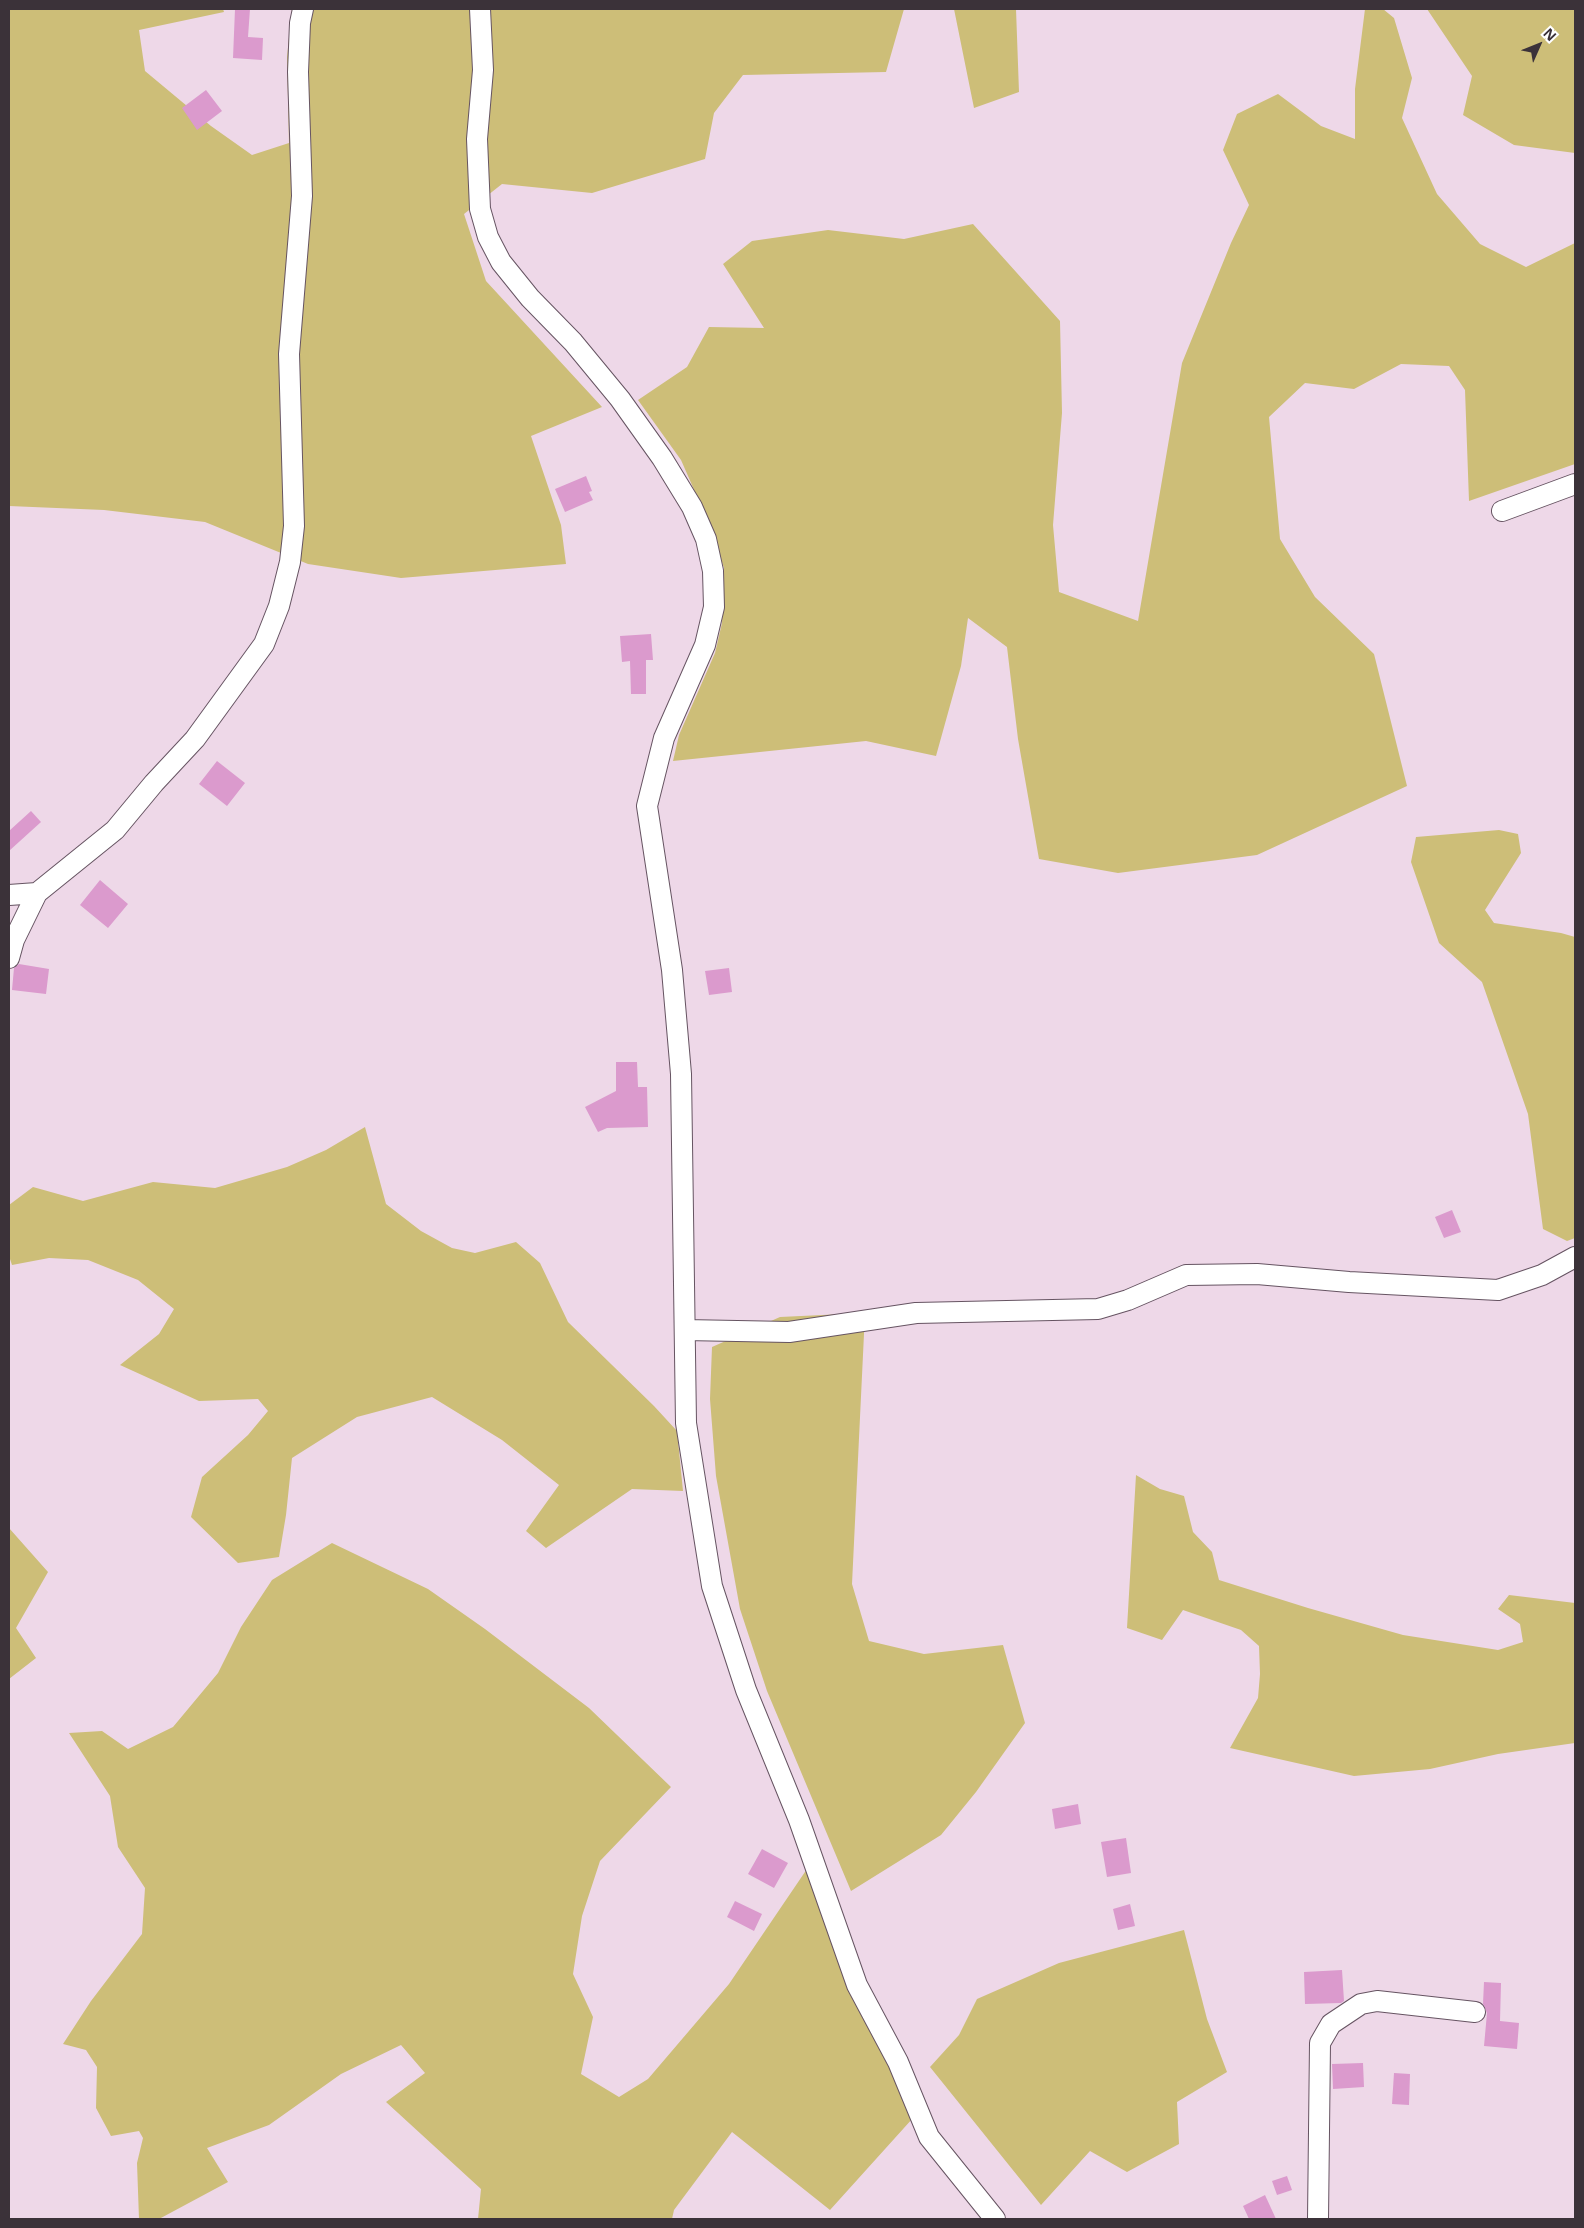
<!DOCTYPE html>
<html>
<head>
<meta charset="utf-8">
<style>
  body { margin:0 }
  #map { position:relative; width:1584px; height:2228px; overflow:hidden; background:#eed8e8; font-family:"Noto Sans",sans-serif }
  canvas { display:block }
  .frame { position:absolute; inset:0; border:10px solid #3b3239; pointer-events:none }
  .north { position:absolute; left:1514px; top:20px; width:50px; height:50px; -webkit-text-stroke:4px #fff; paint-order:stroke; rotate:46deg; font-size:14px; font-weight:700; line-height:20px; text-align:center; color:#3b3239 }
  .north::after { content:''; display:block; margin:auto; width:18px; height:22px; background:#3b3239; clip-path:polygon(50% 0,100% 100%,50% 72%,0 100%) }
</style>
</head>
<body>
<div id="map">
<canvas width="1584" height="2228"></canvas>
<div class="frame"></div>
<div class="north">N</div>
</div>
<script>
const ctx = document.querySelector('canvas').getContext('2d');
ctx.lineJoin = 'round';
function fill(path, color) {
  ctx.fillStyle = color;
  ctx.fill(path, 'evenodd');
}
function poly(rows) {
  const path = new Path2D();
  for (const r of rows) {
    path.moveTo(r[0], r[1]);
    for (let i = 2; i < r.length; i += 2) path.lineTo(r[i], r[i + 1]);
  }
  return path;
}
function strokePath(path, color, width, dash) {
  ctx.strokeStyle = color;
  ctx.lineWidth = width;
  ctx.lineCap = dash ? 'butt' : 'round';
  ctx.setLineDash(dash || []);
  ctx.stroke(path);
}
const green = poly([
  [9,9,223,9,224,12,139,30,145,71,211,126,252,155,289,143,287,57,292,9,904,9,886,72,743,75,714,113,705,159,592,193,502,184,464,214,486,281,602,407,531,436,561,525,566,564,401,578,308,564,205,522,104,510,9,506],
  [954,9,1016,9,1019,92,974,108],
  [1365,9,1383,9,1394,18,1412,78,1402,118,1437,194,1480,244,1526,267,1575,243,1575,464,1469,501,1465,390,1449,366,1401,364,1354,389,1305,383,1269,417,1280,539,1315,597,1374,654,1407,786,1257,855,1118,873,1039,859,1018,739,1007,647,968,618,961,666,936,756,866,741,673,761,679,735,715,653,722,623,724,568,710,526,681,460,638,400,687,367,709,327,764,328,723,264,752,241,828,230,904,239,973,224,1060,321,1062,413,1053,525,1059,592,1138,621,1182,363,1231,243,1249,205,1223,150,1237,114,1278,94,1321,126,1355,139,1355,89],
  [1427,9,1575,9,1575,153,1514,145,1463,115,1472,76],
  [1499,830,1518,834,1521,853,1485,910,1494,923,1561,933,1575,937,1575,1238,1567,1241,1543,1229,1528,1114,1482,982,1439,943,1411,862,1416,837],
  [365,1127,386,1204,421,1231,452,1248,475,1253,516,1242,540,1263,568,1322,654,1406,677,1431,683,1491,632,1489,546,1548,526,1531,559,1485,502,1440,432,1397,357,1417,292,1458,286,1515,279,1557,238,1563,191,1517,202,1477,248,1435,268,1411,258,1399,199,1401,120,1365,159,1334,174,1309,138,1280,88,1260,49,1258,12,1265,9,1256,9,1205,33,1187,83,1201,153,1182,215,1188,287,1167,326,1150],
  [865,1313,852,1584,869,1641,924,1654,1003,1645,1025,1723,976,1792,941,1835,851,1891,767,1691,740,1609,716,1476,710,1399,712,1347,780,1317],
  [1136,1475,1160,1489,1184,1496,1193,1532,1212,1552,1219,1580,1308,1608,1403,1635,1498,1650,1523,1642,1520,1624,1498,1609,1509,1595,1575,1603,1575,1743,1498,1754,1430,1769,1354,1776,1230,1748,1258,1698,1260,1674,1259,1646,1241,1630,1183,1610,1162,1640,1127,1628],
  [9,1528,48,1572,16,1628,36,1658,9,1679],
  [332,1543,428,1589,485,1629,589,1708,671,1787,600,1861,582,1916,573,1974,593,2017,581,2074,619,2097,648,2079,729,1984,809,1866,922,2108,830,2210,732,2132,674,2210,672,2219,478,2219,481,2189,386,2102,425,2073,401,2045,341,2074,269,2125,207,2148,228,2182,159,2219,139,2219,137,2163,143,2138,139,2131,111,2136,96,2108,97,2067,86,2050,63,2044,91,2001,142,1934,145,1888,118,1847,110,1796,69,1733,102,1731,128,1749,173,1727,218,1673,241,1627,272,1580],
  [1184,1930,1207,2019,1227,2072,1177,2102,1179,2144,1127,2172,1090,2151,1041,2205,930,2067,959,2035,977,1999,1059,1963]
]);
const building = poly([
  [235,9,250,9,248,37,263,38,262,60,233,58],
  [206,90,222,111,197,130,182,108],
  [586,476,592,491,589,492,593,500,565,512,555,489],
  [651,634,653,660,646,660,646,694,631,694,630,661,622,662,620,636],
  [217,761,245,783,227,806,199,784],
  [31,811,41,822,9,851,9,831],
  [100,880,128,904,108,928,80,905],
  [19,964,49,969,46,994,12,990,14,968],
  [729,968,732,992,709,995,705,971],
  [616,1062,637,1062,638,1087,647,1087,648,1127,607,1128,598,1132,585,1107,616,1091],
  [1452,1210,1461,1232,1444,1238,1435,1217],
  [1078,1804,1081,1824,1055,1829,1052,1809],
  [1126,1838,1131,1873,1107,1877,1101,1842],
  [762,1849,788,1863,774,1888,748,1874],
  [735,1901,762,1914,754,1931,727,1917],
  [1130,1904,1135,1926,1118,1930,1113,1909],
  [1342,1970,1344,2001,1341,2003,1305,2004,1304,1972],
  [1484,1982,1501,1983,1500,2021,1519,2023,1517,2049,1484,2046,1487,2013,1483,2004],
  [1363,2063,1364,2087,1333,2089,1332,2064],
  [1394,2073,1410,2074,1409,2105,1392,2104],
  [1287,2176,1292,2190,1277,2195,1272,2181],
  [1265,2195,1276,2219,1249,2219,1243,2206]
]);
const street = poly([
  [480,9,483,70,477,139,480,209,488,237,501,262,530,298,573,342,620,399,662,458,692,507,706,539,713,571,714,607,705,645,664,738,647,806,672,970,681,1074,686,1423,712,1586,746,1690,799,1820,857,1985,898,2062,929,2137,995,2219],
  [1502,511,1575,484],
  [9,895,37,893,115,830,154,783,195,739,264,644,279,606,290,562,294,526,289,354,302,196,298,72,300,23,303,9],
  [9,958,14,940,37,893],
  [685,1330,789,1332,916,1313,1098,1309,1128,1300,1186,1275,1257,1274,1349,1282,1498,1290,1542,1275,1575,1257],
  [1318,2219,1320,2043,1331,2024,1361,2004,1377,2001,1475,2012]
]);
fill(green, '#cdbe78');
fill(building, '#db9acd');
strokePath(street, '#665462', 22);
strokePath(street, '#fff', 20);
</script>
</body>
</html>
